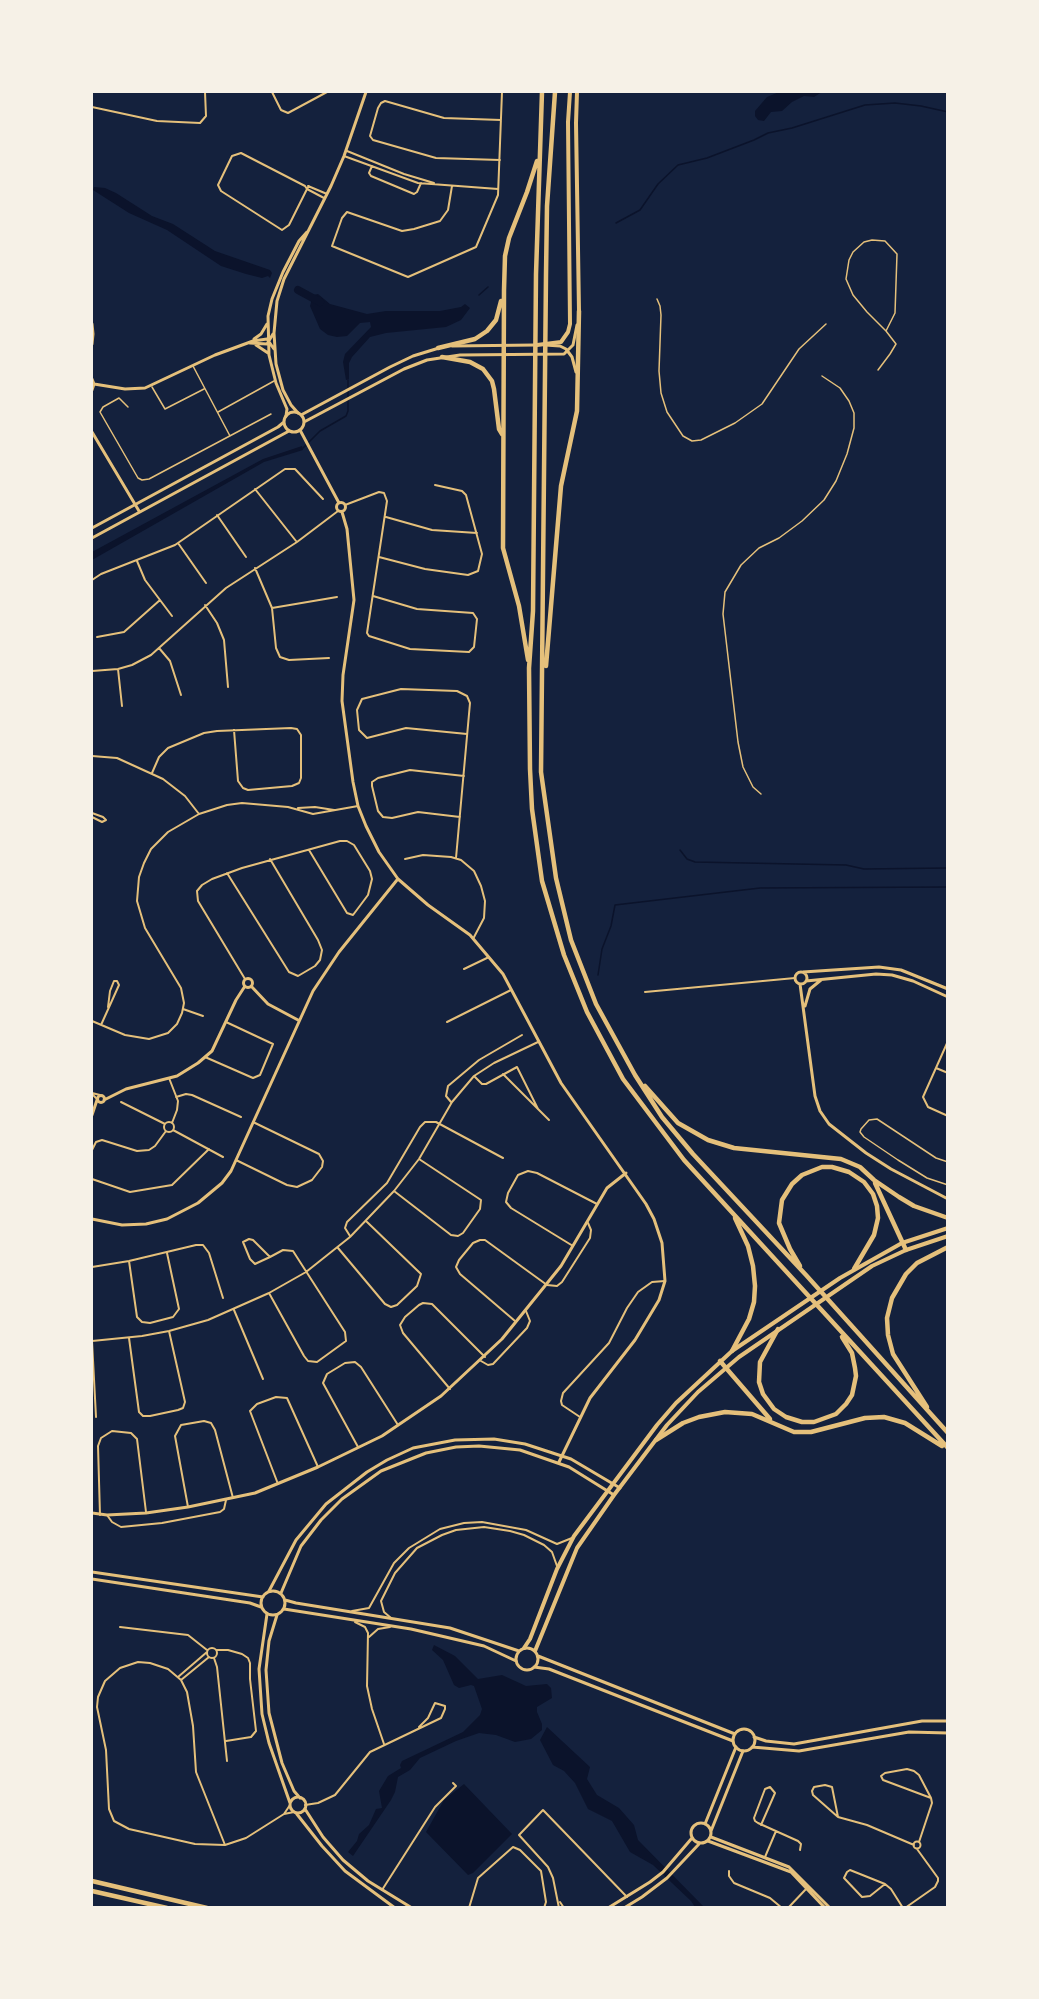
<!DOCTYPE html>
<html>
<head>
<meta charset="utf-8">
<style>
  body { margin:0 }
  #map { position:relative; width:1039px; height:1999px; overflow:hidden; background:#14213d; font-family:Poppins,sans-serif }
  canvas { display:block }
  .frame { position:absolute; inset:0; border:93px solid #f6f1e7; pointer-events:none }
</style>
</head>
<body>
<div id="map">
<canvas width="1039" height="1999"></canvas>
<div class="frame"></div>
</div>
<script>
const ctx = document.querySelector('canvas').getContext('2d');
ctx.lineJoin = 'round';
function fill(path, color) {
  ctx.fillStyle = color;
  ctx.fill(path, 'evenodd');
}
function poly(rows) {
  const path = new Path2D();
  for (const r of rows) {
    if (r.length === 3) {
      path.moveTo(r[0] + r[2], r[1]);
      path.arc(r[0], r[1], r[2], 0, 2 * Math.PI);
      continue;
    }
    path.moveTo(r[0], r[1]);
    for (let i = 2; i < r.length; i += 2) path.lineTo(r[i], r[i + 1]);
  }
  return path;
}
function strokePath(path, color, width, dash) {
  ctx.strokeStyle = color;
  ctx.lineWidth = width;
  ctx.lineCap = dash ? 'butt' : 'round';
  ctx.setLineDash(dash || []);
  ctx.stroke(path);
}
const water = poly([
  [779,92,822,92,814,97,804,96,792,102,782,111,771,112,764,121,758,120,755,116,755,111,767,97],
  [94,187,105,188,116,193,152,216,173,224,215,251,270,270,272,273,270,278,268,276,262,278,246,274,221,266,167,230,129,213,93,190],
  [318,294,330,304,367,314,386,311,440,311,461,307,465,304,470,308,461,320,446,327,386,333,370,337,352,357,349,363,349,379,346,380,343,362,345,354,371,327,370,322,360,323,347,336,337,337,328,335,320,329,310,306,313,295],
  [302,446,303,450,264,462,92,560,92,552,263,459],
  [434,1645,455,1656,478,1679,502,1675,526,1686,547,1684,551,1688,552,1698,537,1707,537,1712,542,1724,542,1730,531,1739,515,1742,496,1735,479,1733,456,1741,420,1758,410,1770,398,1777,395,1792,391,1800,353,1856,348,1852,357,1841,359,1834,369,1825,376,1809,382,1808,379,1791,388,1776,401,1768,400,1765,402,1761,463,1732,480,1715,482,1709,474,1686,471,1685,459,1688,454,1685,443,1660,432,1650],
  [547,1727,590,1767,587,1779,597,1795,619,1808,634,1825,638,1840,704,1907,695,1907,691,1901,653,1865,630,1852,612,1821,588,1809,575,1783,564,1771,553,1765,540,1740],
  [464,1784,512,1834,473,1873,468,1875,426,1832,444,1800]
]);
const stream = poly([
  [616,223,640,210,658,184,678,165,707,158,754,140,768,133,792,128,865,105,895,103,921,106,948,112],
  [479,295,488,287],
  [303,448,320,431,346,416,348,411,348,380],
  [680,850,687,859,695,862,846,865,864,869,948,868],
  [598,975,602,949,611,926,615,905,760,888,948,887]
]);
const river = poly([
  [298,290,320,302]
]);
const service = poly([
  [657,299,660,306,661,315,659,371,661,393,667,412,683,436,692,441,701,440,735,423,762,404,799,349,826,324],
  [193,366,230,436],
  [878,370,890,354,896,344,886,331,867,312,853,295,846,279,849,260,853,252,864,242,872,240,885,241,897,254,895,313,886,331],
  [152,387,165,409,204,389],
  [128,407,119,398,103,407,100,412,138,478,142,480,149,479,271,414],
  [218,412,274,381],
  [761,794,753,787,743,767,738,742,723,614,725,592,741,565,759,548,779,538,802,521,824,500,836,481,847,454,854,428,854,413,849,401,840,388,822,376],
  [948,1162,936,1158,877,1119,869,1120,861,1129,860,1132,864,1137,898,1160,927,1178,948,1185]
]);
const minor = poly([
  [272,92,281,110,288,113,327,92],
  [92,107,157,121,200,123,206,116,205,92],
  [347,151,404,174,434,183],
  [344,156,418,183,498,189],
  [500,160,436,158,373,140,370,136,378,108,381,103,385,101,444,118,501,120],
  [372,166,369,173,371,176,414,194,417,192,421,183],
  [308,186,327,194],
  [309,186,307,189,289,225,282,230,221,191,218,185,232,156,241,153,305,186,307,189,324,198],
  [452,186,448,210,440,221,414,229,402,231,347,212,342,218,332,246,408,277,476,247,498,195,502,92],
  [255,489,296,541],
  [345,505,379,492,384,493,387,501,367,633,369,636,410,649,469,652,474,647,477,619,473,613,417,609,373,596],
  [217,515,246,557],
  [386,517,432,530,477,533],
  [178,543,206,583],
  [379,557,425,569,468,575,478,571,482,554,466,495,462,491,435,485],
  [137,561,145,580,172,616],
  [255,568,272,608,276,648,280,657,289,660,329,658],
  [92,580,101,574,175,545,285,469,295,469,323,499],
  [205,605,217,623,224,640,228,687],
  [272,608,337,597],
  [97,637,124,632,160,600],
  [159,648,170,661,181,695],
  [118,669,122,706],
  [92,671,118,669,132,665,151,655,226,588,297,542,338,511],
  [92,756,117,758,163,779,185,796,199,814],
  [152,773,159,757,168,748,204,733,217,731,291,728,297,729,301,735,301,778,299,783,292,786,248,790,243,788,238,781,234,730],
  [298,808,315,807,334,810],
  [92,813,103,817,106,820,102,822,92,817],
  [460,817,418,812,392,818,383,817,378,811,372,786,372,782,378,778,410,770,464,776],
  [456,858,470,703,467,696,457,691,401,689,362,699,357,710,359,730,367,738,406,728,467,734],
  [405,859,423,855,451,857,461,860,474,871,481,886,485,901,484,918,473,939],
  [227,873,289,972,298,976,315,966,320,960,322,950,318,940,270,859],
  [464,969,489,957],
  [245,979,198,901,197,891,202,885,212,879,242,868,340,841,347,841,354,845,370,871,372,879,368,895,353,915,347,913,309,850],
  [645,992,795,978],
  [183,1009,203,1016],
  [92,1021,125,1035,149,1039,168,1033,177,1024,182,1013,184,1003,181,988,145,928,137,901,139,877,144,863,151,849,168,832,199,814,227,805,242,803,288,807,313,814,358,806],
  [447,1022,511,990],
  [101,1025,119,985,117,981,114,981,110,991,108,1007],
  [948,1041,923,1097,928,1107,948,1116],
  [205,1057,253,1078,260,1075,273,1044,226,1022],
  [936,1068,948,1073],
  [503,1074,549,1120],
  [474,1076,482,1084,486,1084,517,1067,538,1109],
  [169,1078,178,1101,177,1110,172,1123],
  [92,1093,100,1095],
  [92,1094,97,1099],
  [176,1097,186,1094,192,1095,241,1117],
  [121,1102,165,1124],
  [451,1102,446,1096,448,1086,479,1060,522,1035],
  [169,1127,5],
  [173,1130,223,1157],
  [92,1150,96,1142,102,1140,137,1151,149,1150,155,1146,166,1131],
  [236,1160,287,1185,297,1187,312,1180,322,1167,323,1161,319,1154,253,1122],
  [92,1179,130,1192,172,1185,209,1149],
  [394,1191,451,1235,458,1236,463,1233,480,1209,481,1200,419,1159],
  [350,1236,345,1228,347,1222,387,1183,420,1127,425,1122,436,1122,503,1158],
  [573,1246,511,1208,506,1202,508,1193,518,1175,528,1171,537,1173,597,1204],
  [338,1248,385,1304,391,1307,397,1305,417,1286,421,1274,366,1221],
  [129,1261,137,1317,142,1322,150,1323,173,1317,179,1309,167,1253],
  [92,1267,129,1261,196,1245,203,1245,209,1253,223,1298],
  [269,1293,304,1356,308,1361,317,1362,346,1341,345,1332,293,1251,283,1250,270,1257,257,1263,255,1264,250,1259,243,1242,249,1239,253,1240,270,1257],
  [234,1310,263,1379],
  [92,1314,92,1328],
  [515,1321,460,1274,456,1267,459,1260,473,1243,480,1240,485,1240,547,1285,557,1286,562,1282,590,1238,591,1230,588,1223],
  [129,1338,139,1412,143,1416,150,1416,178,1410,183,1408,185,1402,169,1331],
  [92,1341,142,1336,169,1331,208,1320,269,1293,306,1272,350,1237,394,1191,419,1159,452,1102,474,1076,494,1063,538,1042],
  [92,1341,96,1417],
  [481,1361,488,1365,493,1364,527,1328,530,1321,526,1311],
  [450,1389,403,1333,400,1325,405,1317,419,1305,423,1303,432,1304,485,1357],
  [580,1417,562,1405,561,1401,563,1393,609,1343,627,1308,638,1292,652,1282,665,1281],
  [358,1447,323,1383,327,1374,345,1363,355,1362,361,1367,398,1425],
  [278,1484,250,1411,257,1404,276,1397,287,1398,318,1467],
  [188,1507,175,1436,181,1425,204,1421,211,1423,215,1430,233,1498],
  [100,1515,98,1446,101,1438,112,1431,131,1433,137,1439,146,1512],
  [107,1515,112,1522,121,1527,162,1523,220,1512,224,1509,226,1500],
  [352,1611,369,1608,394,1563,409,1548,440,1529,464,1523,482,1522,526,1530,557,1544,572,1538],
  [391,1618,384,1612,381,1601,395,1573,417,1548,442,1535,456,1530,484,1527,510,1531,524,1535,544,1545,552,1552,557,1566],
  [355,1622,365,1627,368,1633,367,1686,372,1709,384,1744],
  [120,1627,188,1635,207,1650],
  [369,1637,378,1629,390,1627],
  [212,1653,5],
  [216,1650,228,1650,242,1654,248,1658,250,1663,250,1679,256,1731,251,1737,226,1741],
  [214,1658,217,1667,227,1761],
  [178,1677,207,1652],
  [181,1680,209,1657],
  [305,1805,318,1803,335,1795,370,1752,441,1718,445,1709,445,1706,435,1703,428,1718,419,1727],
  [284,1814,294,1812],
  [838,1817,832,1787,825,1785,814,1787,812,1791,813,1795,838,1817,867,1825,914,1845],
  [761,1825,775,1793,770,1787,765,1789,754,1818,755,1821,758,1823,798,1841,801,1844,800,1850],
  [917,1845,3.5],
  [919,1842,932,1803,931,1798,919,1775,914,1771,907,1769,885,1773,881,1776,883,1780,931,1798],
  [225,1845,196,1772,193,1726,187,1692,181,1680,168,1669,150,1663,138,1662,120,1668,105,1681,98,1697,97,1707,106,1750,109,1809,114,1821,129,1829,195,1844,225,1845,246,1838,284,1814,290,1805],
  [765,1857,776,1831],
  [729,1871,729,1876,734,1883,770,1898,782,1908],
  [885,1884,870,1896,862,1897,844,1878,847,1872,850,1870,885,1884,891,1889,903,1908],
  [382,1890,435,1807,456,1786,453,1783],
  [560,1902,564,1908],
  [469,1908,478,1878,513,1847,520,1850,541,1871,546,1902,544,1908],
  [559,1908,553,1878,548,1867,519,1835,543,1810,627,1897],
  [637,1908,644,1908],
  [788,1908,807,1888],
  [905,1908,935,1887,938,1881,938,1878,917,1849]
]);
const tertiary = poly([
  [92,324,93,334,92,344],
  [254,339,261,334,267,324],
  [250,343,267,344,273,334],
  [256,345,268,353],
  [92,379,94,384,92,390],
  [94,384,125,389,145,388,215,355,253,341,267,339,274,349],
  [298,413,291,405,283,390,276,364,274,333,277,301,284,279,331,186,344,156,366,92],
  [286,416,287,409,276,383,269,355,268,316,272,299,283,272,299,241,307,232],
  [300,430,339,503],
  [92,432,139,511],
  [341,507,4.5],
  [342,512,347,529,354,600,343,675,342,701,353,782,358,806,366,826,379,852,398,879,428,905,470,935,503,974,561,1083,646,1204,654,1219,662,1243,665,1281,659,1300,635,1340,590,1398,559,1462],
  [801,978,6],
  [803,972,879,967,901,970,948,989],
  [248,983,4.5],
  [806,981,876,974,892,975,913,981,948,997],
  [800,984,815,1096,820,1111,829,1124,866,1153,891,1169,948,1199],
  [251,986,268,1004,298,1020],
  [805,1006,810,989,821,980],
  [101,1099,3.5],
  [104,1100,126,1089,177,1076,198,1063,212,1051,236,1000,245,986],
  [92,1115,97,1100],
  [92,1219,122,1225,146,1224,167,1219,198,1203,222,1183,231,1171,313,991,339,952,397,880],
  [92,1513,107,1515,146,1513,188,1507,255,1493,318,1467,382,1436,441,1396,502,1339,561,1266,607,1188,626,1173],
  [269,1591,296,1540,326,1504,367,1472,387,1460,413,1448,455,1440,494,1439,525,1444,571,1459,620,1488],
  [281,1593,301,1546,321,1520,342,1499,381,1471,426,1453,456,1447,479,1446,520,1450,569,1467,614,1495],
  [267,1614,259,1669,262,1714,269,1743,290,1803],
  [277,1615,269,1641,266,1670,269,1713,282,1763,294,1791,300,1798],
  [298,1805,8],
  [305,1809,323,1837,343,1860,368,1881,412,1908],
  [296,1813,322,1846,345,1871,395,1908],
  [701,1833,10],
  [705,1824,736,1747],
  [711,1831,743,1751],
  [711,1837,789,1867,830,1908],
  [708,1841,791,1872,825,1908],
  [608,1908,650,1882,663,1872,692,1838],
  [624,1908,642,1897,667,1878,699,1844]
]);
const secondary = poly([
  [545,345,560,346,566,349,572,357,576,372],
  [452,346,535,345],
  [294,422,10],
  [301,415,390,367,413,356,439,348],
  [304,422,404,369,427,360,460,355,564,354,573,345,577,325],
  [92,528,278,427,284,422],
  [92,538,289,431],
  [92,1572,263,1597],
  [92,1579,250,1603,261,1607],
  [273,1603,12],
  [285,1600,296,1603,450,1628,519,1651],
  [284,1609,411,1629,484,1646,516,1661],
  [527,1659,11],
  [538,1656,735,1734],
  [534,1667,549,1669,733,1741],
  [744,1740,11],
  [754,1737,766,1741,794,1744,922,1721,948,1721],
  [752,1747,799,1751,909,1732,948,1733]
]);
const primary = poly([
  [524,1648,530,1639,557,1569,574,1536,657,1425,676,1403,732,1351,840,1278,902,1243,948,1228],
  [535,1651,577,1548,614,1495,667,1425,698,1392,739,1357,872,1266,906,1250,948,1236]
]);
const trunk = poly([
  [577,92,576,123,579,311],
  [537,345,561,342,568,332,570,324,568,122,570,92]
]);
const motorway = poly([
  [542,92,536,274,533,611,529,668,530,769,532,809,542,881,564,955,587,1012,623,1079,684,1160,948,1448],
  [555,92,547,206,546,275,541,772,556,878,571,940,596,1004,635,1075,662,1117,693,1154,806,1275,948,1433],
  [438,348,475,339,487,331,496,320,501,301],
  [442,357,470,362,483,369,492,381,494,389,499,429,502,434],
  [528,660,519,606,503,548,504,290,505,256,509,238,527,192,537,161],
  [546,666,561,486,577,411,579,311],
  [645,1086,678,1123,708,1140,734,1148,841,1159,860,1167,874,1180,899,1197,914,1206,948,1218],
  [875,1183,906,1250],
  [800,1266,790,1249,779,1223,782,1200,792,1184,802,1175,822,1167,832,1167,849,1172,864,1182,873,1194,877,1206,878,1218,874,1235,854,1269],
  [778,1329,760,1362,759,1382,763,1394,774,1409,786,1417,802,1422,814,1422,836,1414,846,1404,852,1395,856,1376,855,1368,852,1353,842,1337],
  [732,1351,749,1319,754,1302,755,1286,753,1266,748,1246,735,1218],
  [720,1361,770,1419],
  [927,1407,893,1354,888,1335,887,1318,892,1298,906,1274,917,1263,948,1247],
  [656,1440,683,1423,699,1417,725,1412,752,1414,794,1432,811,1432,865,1418,884,1417,905,1423,942,1446],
  [92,1881,207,1908],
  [92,1891,167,1908]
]);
fill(water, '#0b132b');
strokePath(stream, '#0b132b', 1.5);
strokePath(river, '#0b132b', 8);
strokePath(service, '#e5c07b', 1.5);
strokePath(minor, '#e5c07b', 2);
strokePath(tertiary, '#e5c07b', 3);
strokePath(secondary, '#e5c07b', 3);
strokePath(primary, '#e5c07b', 4);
strokePath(trunk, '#e5c07b', 4);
strokePath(motorway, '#e5c07b', 4.5);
</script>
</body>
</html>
